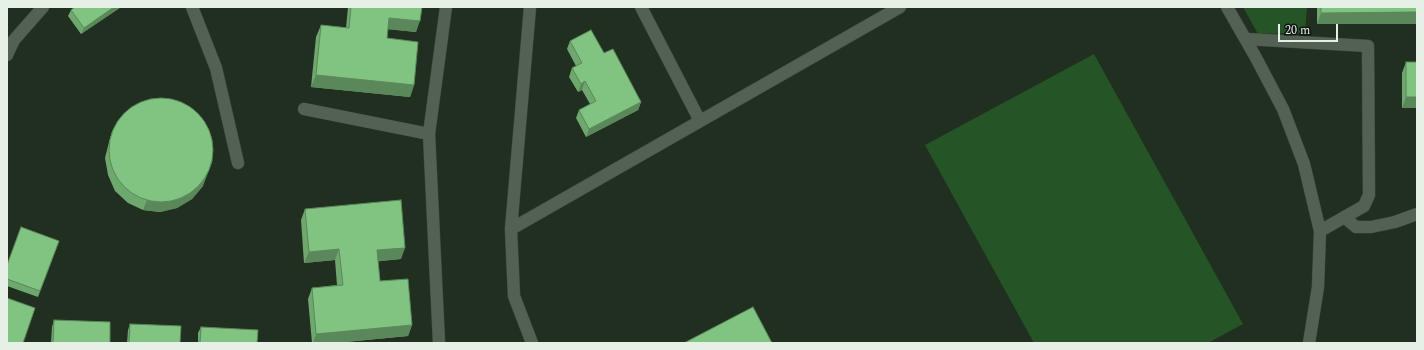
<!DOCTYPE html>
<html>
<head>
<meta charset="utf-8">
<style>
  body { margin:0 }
  #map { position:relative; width:1424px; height:350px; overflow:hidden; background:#212f21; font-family:Spectral,serif }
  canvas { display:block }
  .frame { position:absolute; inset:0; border:8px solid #e7f0e7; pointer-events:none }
  .scale { position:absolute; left:1278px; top:24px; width:60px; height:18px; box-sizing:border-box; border:2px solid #e7f0e7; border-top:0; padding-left:5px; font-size:12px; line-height:14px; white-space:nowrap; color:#e7f0e7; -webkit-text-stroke:3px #0f150f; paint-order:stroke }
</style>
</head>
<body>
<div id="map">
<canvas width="1424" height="350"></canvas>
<div class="frame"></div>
<div class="scale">20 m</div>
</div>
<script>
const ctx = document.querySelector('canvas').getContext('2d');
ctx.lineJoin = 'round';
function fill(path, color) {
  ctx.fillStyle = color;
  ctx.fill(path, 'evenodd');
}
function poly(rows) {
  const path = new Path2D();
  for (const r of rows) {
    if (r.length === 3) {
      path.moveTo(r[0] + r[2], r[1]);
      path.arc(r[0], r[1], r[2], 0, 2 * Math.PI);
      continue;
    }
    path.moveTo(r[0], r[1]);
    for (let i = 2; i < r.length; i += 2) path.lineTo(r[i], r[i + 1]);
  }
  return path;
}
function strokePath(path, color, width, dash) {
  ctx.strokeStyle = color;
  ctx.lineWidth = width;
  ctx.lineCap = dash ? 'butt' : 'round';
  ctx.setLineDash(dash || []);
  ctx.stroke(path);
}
const green = poly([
  [1243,7,1307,7,1305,33,1258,34],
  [1094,54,1243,324,1208,343,1034,343,925,145]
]);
const minor = poly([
  [192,7,216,68,238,163],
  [530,7,511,229,514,296,532,343],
  [641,7,700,121],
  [1227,7,1255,56,1283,109,1304,164,1320,231,1318,287,1309,343],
  [1246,39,1368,46,1369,195,1364,206,1320,231],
  [7,55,14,40,43,7],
  [304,109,429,134],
  [1344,217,1356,227,1371,227,1395,222,1417,214],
  [511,229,900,7],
  [439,343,429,134,446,7]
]);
const wall = poly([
  [121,7,81,34,68,16,71,10],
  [348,7,422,7,416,32,388,29,387,38,414,85,410,97,311,87,316,37,321,25,346,28],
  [1317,7,1417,7,1317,24],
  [570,41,604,53,641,102,638,110,586,137,576,118,579,110,590,104,582,90,578,92,569,77,572,68,576,66,567,49],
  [1406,62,1417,108,1402,108,1402,73],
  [112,132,203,186,192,199,177,208,160,212,143,210,128,203,115,191,108,175,105,158,109,142],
  [305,209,401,259,378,261,380,281,412,325,408,336,335,343,312,343,308,299,312,288,337,285,335,260,304,263,301,220],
  [59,241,38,297,7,286,7,265],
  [54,320,110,343,51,343,52,327],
  [130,324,180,343,127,343,128,330],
  [201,327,257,343,198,343,198,333]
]);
const shadedWall = poly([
  [114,7,121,7,81,34,84,28],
  [1417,12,1417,24,1317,24,1321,13],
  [389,18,420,21,416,32,385,29],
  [316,75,414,85,410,97,311,87],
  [585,81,582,90,578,92,581,84],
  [1406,97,1417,97,1417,108,1402,108],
  [641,102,638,110,586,137,589,129],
  [213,160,203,186,192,199,177,208,160,212,143,210,147,200],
  [405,248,401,259,373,262,377,250],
  [339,249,335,260,304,263,309,252],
  [412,325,408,336,335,343,313,343,316,334]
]);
const building = poly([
  [75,7,114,7,84,28,71,10,75,7],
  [351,7,422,7,420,21,389,18,387,38,418,42,414,85,316,75,321,25,349,28,351,7],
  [1321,7,1417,7,1417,12,1321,13,1321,7],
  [591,30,604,53,613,49,641,102,589,129,579,110,596,101,585,81,581,84,572,68,582,63,570,41,591,30],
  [1406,62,1417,62,1417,97,1406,97,1406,62],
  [161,150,52],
  [401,200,405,248,377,250,380,281,408,279,412,325,316,334,312,288,343,285,339,249,309,252,305,209,401,200],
  [21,227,59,241,40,291,7,279,7,265,21,227],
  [7,298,35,308,23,343,7,343,7,298],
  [753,307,772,343,684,343,753,307],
  [54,320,110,322,110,343,53,343,54,320],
  [130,324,181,326,180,343,129,343,130,324],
  [201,327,258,330,257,343,200,343,201,327]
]);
fill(green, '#255426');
strokePath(minor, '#3f4b3f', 13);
strokePath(minor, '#526151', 12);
fill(wall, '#6fa86f');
fill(shadedWall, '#5a885a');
fill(building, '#81c381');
strokePath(building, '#5a885a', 1);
</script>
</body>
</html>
